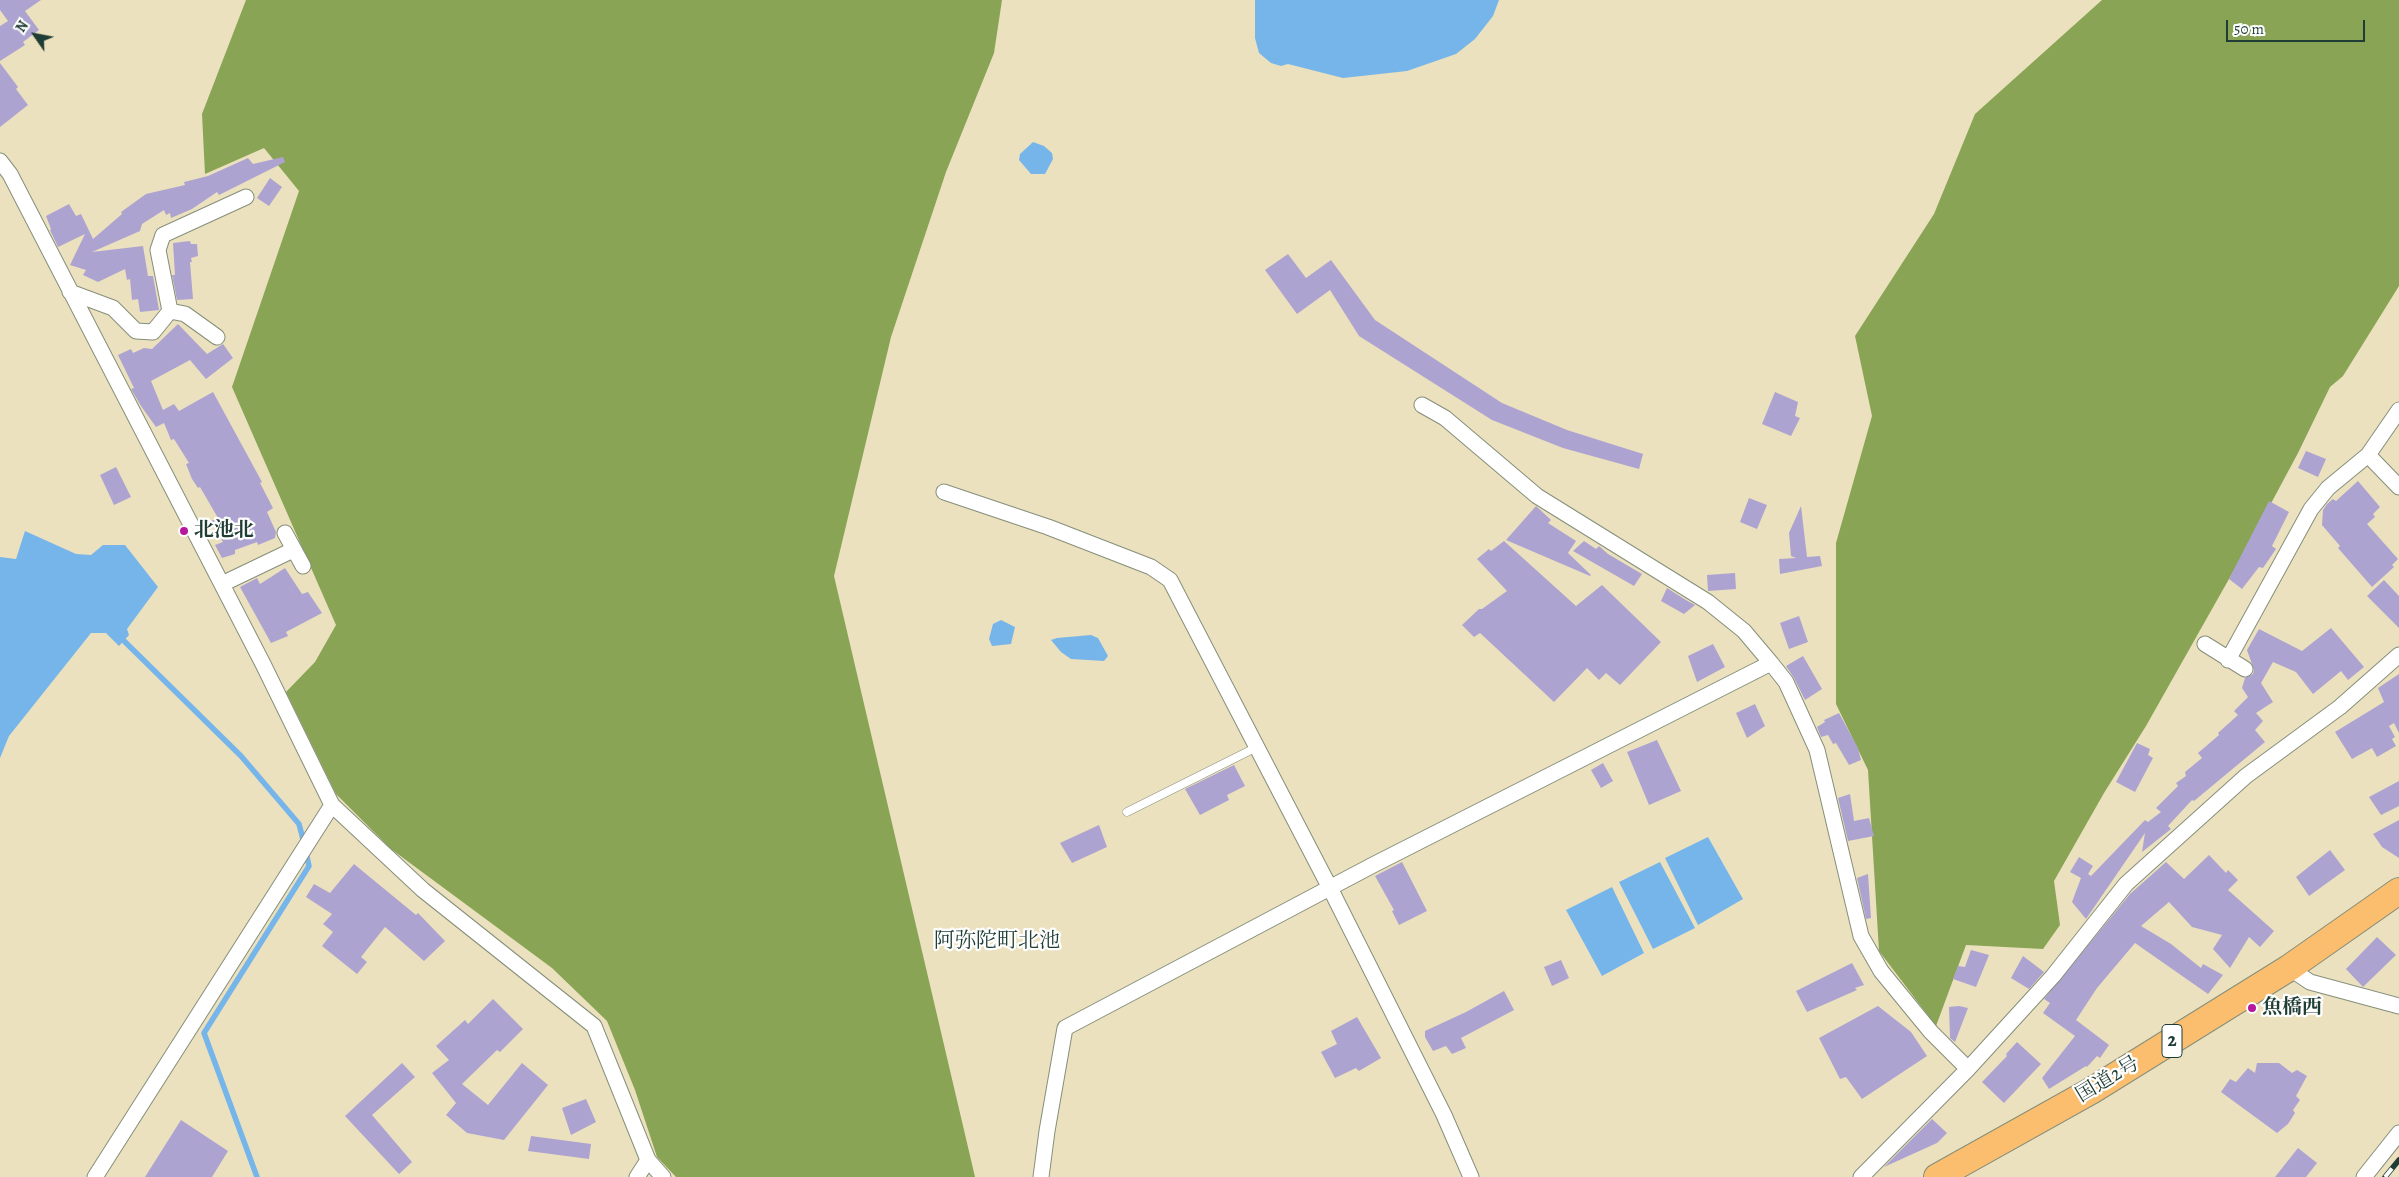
<!DOCTYPE html>
<html>
<head>
<meta charset="utf-8">
<style>
  body { margin:0 }
  #map { position:relative; width:2399px; height:1177px; overflow:hidden; background:#ebe1bf; font-family:Alegreya,serif }
  canvas { display:block }
  .north { position:absolute; left:10px; top:10px; width:50px; height:50px; -webkit-text-stroke:4px #fff; paint-order:stroke; rotate:303deg; font-size:14px; font-weight:700; line-height:20px; text-align:center; color:#1f3d34 }
  .north::after { content:''; display:block; margin:auto; width:18px; height:22px; background:#1f3d34; clip-path:polygon(50% 0,100% 100%,50% 72%,0 100%) }
  .scale { position:absolute; left:2226px; top:20px; width:139px; height:22px; box-sizing:border-box; border:2px solid #1f3d34; border-top:0; padding-left:6px; font-size:15px; line-height:18px; white-space:nowrap; color:#1f3d34; -webkit-text-stroke:4px #fff; paint-order:stroke }
</style>
</head>
<body>
<div id="map">
<canvas width="2399" height="1177"></canvas>
<div class="north">N</div>
<div class="scale">50 m</div>
</div>
<script>
const ctx = document.querySelector('canvas').getContext('2d');
ctx.lineJoin = 'round';
function fill(path, color) {
  ctx.fillStyle = color;
  ctx.fill(path, 'evenodd');
}
function poly(rows) {
  const path = new Path2D();
  for (const r of rows) {
    path.moveTo(r[0], r[1]);
    for (let i = 2; i < r.length; i += 2) path.lineTo(r[i], r[i + 1]);
  }
  return path;
}
function strokePath(path, color, width, dash) {
  ctx.strokeStyle = color;
  ctx.lineWidth = width;
  ctx.lineCap = dash ? 'butt' : 'round';
  ctx.setLineDash(dash || []);
  ctx.stroke(path);
}
function write(font, color, halo, rows, align = 'center') {
  ctx.font = font + ' Alegreya,"Noto Serif JP",serif';
  ctx.lineWidth = 4.5;
  ctx.setLineDash([]);
  ctx.textBaseline = 'middle';
  ctx.strokeStyle = halo;
  ctx.fillStyle = color;
  for (const [text, x, y, turn = 0] of rows) {
    ctx.save();
    ctx.translate(x, y);
    ctx.rotate((+turn || 0) * Math.PI / 180);
    ctx.textAlign = isNaN(turn) ? turn : align;
    if (halo) ctx.strokeText(text, 0, 0);
    ctx.fillText(text, 0, 0);
    ctx.restore();
  }
}
const forest = poly([
  [246,0,1002,0,994,53,946,172,891,337,834,576,975,1177,676,1177,657,1157,635,1090,607,1021,552,968,391,849,336,794,286,692,315,662,336,625,232,387,299,191,264,148,205,174,202,114],
  [2102,0,2399,0,2399,286,2343,376,2330,387,2298,453,2260,524,2146,726,2104,793,2054,881,2060,925,2043,949,1966,945,1936,1026,1879,951,1868,770,1836,704,1836,543,1872,416,1855,336,1934,214,1975,114]
]);
const water = poly([
  [1255,0,1499,0,1493,16,1475,39,1456,54,1407,71,1343,78,1288,64,1281,66,1271,63,1259,53,1255,38],
  [1033,142,1044,146,1052,153,1053,159,1045,174,1031,174,1019,160,1020,154],
  [25,531,76,554,91,555,103,545,125,545,158,587,127,629,129,635,119,646,106,633,91,633,9,736,0,758,0,557,16,559],
  [1001,620,1015,627,1011,644,992,646,989,639,993,624],
  [1091,635,1098,638,1108,656,1104,661,1071,659,1061,652,1051,640,1057,638],
  [1708,837,1743,899,1698,925,1665,858],
  [1660,862,1695,928,1653,949,1619,882],
  [1612,887,1644,953,1602,976,1566,910]
]);
const stream = poly([
  [119,636,241,756,299,824,304,843],
  [257,1177,204,1033,309,866,306,852]
]);
const building = poly([
  [0,0,41,0,25,11,39,30,23,42,25,45,0,61,0,26,8,21,0,10],
  [0,63,18,87,16,89,28,105,0,127],
  [283,157,285,162,219,195,217,192,192,209,171,218,170,213,166,215,164,210,142,224,140,231,92,252,143,246,148,276,153,276,159,310,140,312,138,299,132,300,130,279,127,280,125,269,98,282,83,275,86,270,70,265,85,234,58,247,50,230,51,229,46,216,69,204,76,216,81,214,93,239,122,214,121,212,146,194,185,185,184,182,208,176,248,158,253,164],
  [270,178,282,187,269,206,257,198],
  [190,241,191,244,197,244,198,256,191,258,192,262,190,262,193,299,177,300,172,275,175,275,173,243],
  [1288,254,1306,278,1331,260,1375,320,1502,403,1567,430,1643,454,1639,469,1563,448,1492,420,1359,336,1330,290,1297,314,1265,270],
  [178,324,207,354,223,344,233,358,206,379,190,360,151,381,163,410,174,404,179,411,213,392,262,482,260,483,273,508,267,512,276,532,275,538,258,545,257,542,235,550,235,554,222,558,215,545,223,542,211,521,218,518,200,487,198,488,192,479,186,464,189,463,174,439,171,440,164,423,156,427,141,406,131,389,134,388,118,355,131,349,133,353,144,348,152,349],
  [1775,392,1798,402,1795,416,1800,418,1791,436,1762,424],
  [2306,451,2326,459,2318,477,2298,468],
  [116,467,131,497,114,505,100,475],
  [2358,481,2380,507,2373,514,2375,517,2367,524,2398,559,2392,565,2394,567,2372,587,2338,548,2340,546,2322,525,2323,510,2327,504,2333,499,2336,501],
  [1749,498,1767,505,1757,529,1740,522],
  [2269,501,2289,512,2272,546,2276,549,2263,568,2259,567,2242,589,2229,579],
  [1536,506,1551,520,1548,523,1576,541,1568,553,1591,575,1590,576,1506,540],
  [1801,506,1807,557,1820,556,1822,566,1780,574,1779,559,1796,558,1791,556,1789,533],
  [1504,541,1576,606,1602,585,1661,642,1620,685,1606,673,1599,680,1587,668,1554,702,1480,633,1474,637,1462,625,1479,609,1482,609,1507,591,1477,559,1489,549,1491,551],
  [1584,541,1596,549,1599,546,1608,554,1642,574,1634,586,1573,551],
  [285,568,302,594,308,592,322,613,286,632,288,636,271,643,240,587,257,578,260,584],
  [1735,573,1736,589,1708,591,1707,575],
  [2384,580,2399,596,2399,628,2367,596],
  [1667,588,1686,600,1695,605,1684,614,1661,601],
  [1799,616,1808,642,1789,649,1780,623],
  [2331,628,2364,667,2348,680,2341,671,2313,694,2296,672,2273,662,2261,683,2273,702,2256,713,2263,721,2255,730,2265,742,2194,801,2192,800,2168,826,2171,829,2142,852,2145,833,2086,919,2072,902,2081,878,2070,872,2079,857,2093,866,2088,874,2091,876,2145,820,2148,822,2161,812,2156,808,2178,786,2176,783,2186,776,2185,772,2202,758,2198,753,2219,735,2218,733,2238,715,2234,711,2248,697,2242,688,2245,678,2253,674,2254,670,2247,650,2259,629,2302,651],
  [1713,644,1725,667,1697,682,1688,656],
  [1803,656,1822,689,1805,700,1794,678,1786,666],
  [2399,674,2399,733,2394,723,2389,726,2395,737,2392,739,2396,746,2377,757,2372,748,2352,759,2335,732,2384,702,2378,688],
  [1755,704,1765,726,1747,738,1736,713],
  [1839,713,1858,748,1861,760,1849,765,1836,743,1833,744,1828,735,1821,737,1817,727,1825,722,1824,720],
  [1657,740,1681,791,1649,805,1627,752],
  [2137,743,2150,749,2148,755,2153,758,2135,792,2116,782],
  [1603,763,1613,781,1601,788,1591,770],
  [1234,765,1245,786,1227,795,1229,800,1200,815,1185,789],
  [2399,781,2399,806,2381,815,2369,797],
  [1850,794,1854,821,1869,818,1874,836,1848,841,1838,798],
  [2399,820,2399,858,2382,847,2373,834],
  [1099,825,1107,847,1072,863,1060,843],
  [2330,850,2345,870,2309,896,2296,877],
  [2209,855,2226,873,2228,870,2238,880,2228,890,2274,931,2260,947,2249,937,2230,968,2213,949,2222,935,2192,927,2169,902,2141,926,2171,944,2201,968,2203,964,2223,975,2208,994,2135,943,2097,988,2076,1020,2109,1045,2100,1058,2097,1056,2087,1067,2086,1066,2049,1089,2042,1078,2075,1036,2043,1013,2050,1003,2044,999,2130,894,2166,862,2184,879],
  [1402,862,1427,911,1399,925,1392,911,1394,910,1375,876],
  [354,864,416,915,418,913,445,941,424,961,385,927,361,957,367,962,357,974,322,946,333,932,323,924,332,914,306,897,314,884,330,893],
  [1868,874,1871,918,1866,919,1857,878],
  [2377,937,2396,955,2363,987,2346,969],
  [1971,950,1989,955,1976,987,1953,979,1958,966,1965,967],
  [2023,956,2044,972,2029,989,2011,978],
  [1561,960,1569,978,1552,986,1544,967],
  [1852,963,1864,985,1855,988,1857,990,1807,1012,1796,991],
  [1504,991,1514,1010,1461,1038,1466,1048,1452,1054,1446,1046,1433,1051,1425,1037,1425,1031,1466,1012],
  [493,999,523,1029,500,1052,497,1050,462,1084,488,1105,522,1063,548,1085,504,1140,467,1133,446,1115,456,1103,432,1073,449,1060,436,1046,465,1020,468,1024],
  [1878,1006,1911,1032,1927,1056,1862,1099,1846,1077,1840,1079,1819,1038],
  [1959,1006,1968,1008,1955,1042,1950,1038,1949,1007],
  [1357,1017,1381,1058,1359,1071,1356,1068,1335,1078,1321,1052,1337,1044,1331,1031],
  [2017,1042,2041,1064,2004,1103,1982,1082,2007,1056,2006,1054],
  [402,1063,415,1077,372,1115,412,1162,399,1174,345,1116],
  [2257,1063,2279,1063,2292,1073,2297,1070,2307,1076,2296,1096,2300,1100,2293,1110,2295,1113,2288,1124,2277,1133,2221,1092,2230,1079,2236,1082,2248,1068,2255,1073],
  [586,1099,596,1122,571,1135,562,1108],
  [1932,1119,1947,1133,1937,1143,1884,1167],
  [181,1120,228,1151,212,1177,145,1177],
  [531,1136,591,1144,589,1159,528,1151],
  [2298,1148,2317,1163,2306,1177,2275,1177]
]);
const service = poly([
  [1127,812,1257,747]
]);
const minor = poly([
  [0,161,10,174,263,664,332,805,423,890,594,1026,648,1160,663,1177],
  [70,292,113,308,136,331,153,332,170,311,158,250,163,235,246,197],
  [170,311,185,314,217,337],
  [1422,405,1445,418,1537,496,1708,602,1744,631,1771,663,1786,682,1817,750,1861,936,1881,971,1931,1032,1968,1069],
  [2399,410,2368,455,2399,487],
  [944,492,1048,527,1151,567,1170,580,1331,890,1444,1115,1471,1177],
  [285,533,303,566],
  [222,584,293,550],
  [2205,644,2245,669],
  [2228,660,2311,509,2328,488,2368,455],
  [2289,968,2310,982,2399,1006],
  [95,1177,332,805],
  [637,1177,648,1160],
  [1041,1177,1047,1131,1065,1028,1373,865,1771,663],
  [1861,1177,1968,1069,2053,976,2126,884,2246,776,2340,707,2399,655],
  [2364,1177,2399,1133]
]);
const trunk = poly([
  [1937,1177,2091,1091,2289,968,2399,891]
]);
const rail = poly([
  [2385,1177,2399,1160]
]);
const markers = [
  [184,531,5,"#b5179e"],
  [2252,1008,5,"#b5179e"]
];
const shields = [
  [2172,1041,20]
];
const shieldNames = [
  ["2",2172,1041]
];
const poiNames = [
  ["北池北",194,531],
  ["魚橋西",2262,1008]
];
const streetNames = [
  ["国道2号",2108,1080,-31]
];
const neighbourhoodNames = [
  ["阿弥陀町北池",997,942]
];
fill(forest, '#89a455');
fill(water, '#76b5ea');
strokePath(stream, '#76b5ea', 5.5);
fill(building, '#ada3d0');
strokePath(service, '#858f7a', 9);
strokePath(minor, '#858f7a', 17);
strokePath(trunk, '#858f7a', 28);
strokePath(service, '#fff', 8);
strokePath(minor, '#fff', 15);
strokePath(trunk, '#fbbd6e', 26);
strokePath(rail, '#1f3d34', 5.5);
strokePath(rail, '#fff', 4, [11]);
for (const [x, y, r, color] of markers) {
  const dot = new Path2D();
  dot.arc(x, y, r, 0, 2 * Math.PI);
  ctx.fillStyle = color;
  ctx.fill(dot);
  strokePath(dot, '#fff', 2);
}
for (const [x, y, w] of shields) {
  const box = new Path2D();
  box.roundRect(x - w / 2, y - 16.5, w, 33, 4);
  ctx.fillStyle = '#fff';
  ctx.fill(box);
  strokePath(box, '#1f3d34', 1);
}
write('bold 19px', '#1f3d34', null, shieldNames);
write('bold 20px', '#1f3d34', '#fff', poiNames, 'left');
write('20px', '#1f3d34', '#fff', streetNames);
write('21px', '#1f3d34', '#fff', neighbourhoodNames);
</script>
</body>
</html>
